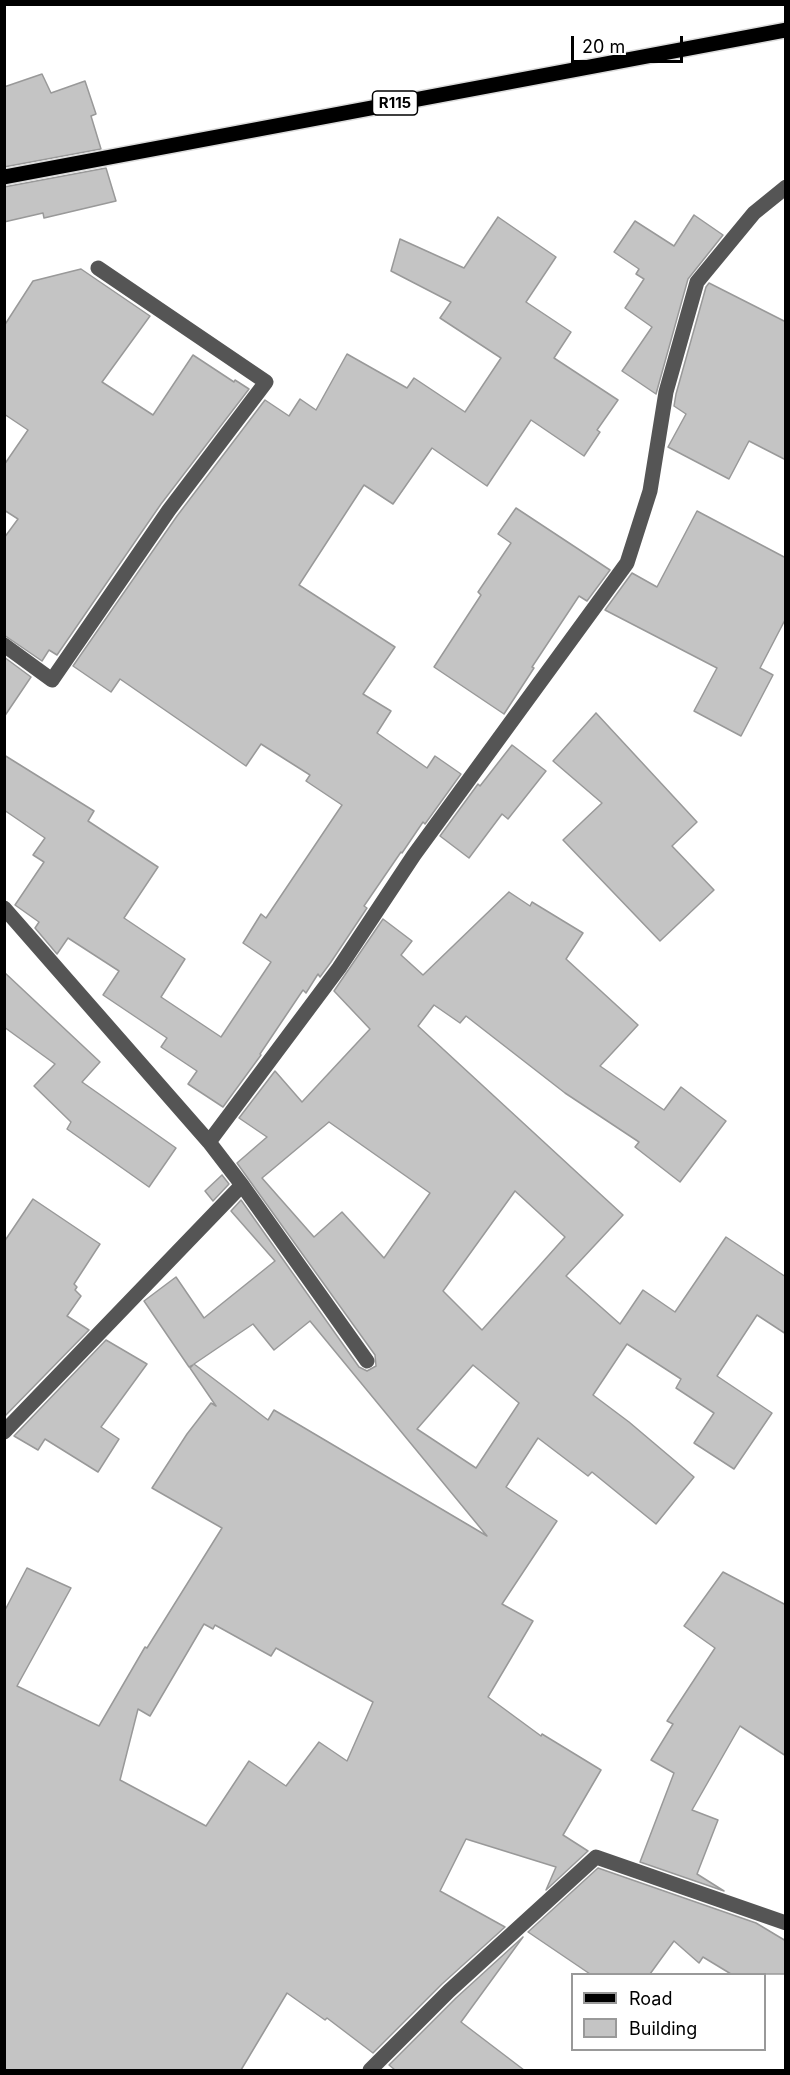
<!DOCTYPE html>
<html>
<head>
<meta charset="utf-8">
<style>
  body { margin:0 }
  #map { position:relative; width:790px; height:2075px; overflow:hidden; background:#fff; font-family:Inter,sans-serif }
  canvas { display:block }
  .frame { position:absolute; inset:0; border:6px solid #000; pointer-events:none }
  .legend { position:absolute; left:571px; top:1973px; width:195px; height:78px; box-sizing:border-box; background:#fff; border:2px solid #999; margin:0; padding:8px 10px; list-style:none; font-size:18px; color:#000 }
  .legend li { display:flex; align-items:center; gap:12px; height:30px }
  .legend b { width:30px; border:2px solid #999 }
  .scale { position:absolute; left:571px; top:36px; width:112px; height:27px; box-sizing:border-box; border:3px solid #000; border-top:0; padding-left:8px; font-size:18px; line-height:21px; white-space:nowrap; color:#000; -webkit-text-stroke:4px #fff; paint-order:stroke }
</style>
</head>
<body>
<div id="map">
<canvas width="790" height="2075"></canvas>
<div class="frame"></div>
<ul class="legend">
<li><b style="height:8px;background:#000"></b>Road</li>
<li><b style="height:16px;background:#c4c4c4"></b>Building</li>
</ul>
<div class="scale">20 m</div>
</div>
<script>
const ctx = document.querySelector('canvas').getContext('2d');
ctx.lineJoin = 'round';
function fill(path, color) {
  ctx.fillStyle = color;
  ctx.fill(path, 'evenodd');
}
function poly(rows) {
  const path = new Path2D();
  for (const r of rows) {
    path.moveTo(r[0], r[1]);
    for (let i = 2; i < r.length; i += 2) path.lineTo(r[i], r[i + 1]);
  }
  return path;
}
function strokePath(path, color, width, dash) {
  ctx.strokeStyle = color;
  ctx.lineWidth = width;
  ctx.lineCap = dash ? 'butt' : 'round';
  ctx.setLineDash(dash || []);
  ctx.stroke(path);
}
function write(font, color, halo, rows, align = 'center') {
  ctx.font = font + ' Inter,sans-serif';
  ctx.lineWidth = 5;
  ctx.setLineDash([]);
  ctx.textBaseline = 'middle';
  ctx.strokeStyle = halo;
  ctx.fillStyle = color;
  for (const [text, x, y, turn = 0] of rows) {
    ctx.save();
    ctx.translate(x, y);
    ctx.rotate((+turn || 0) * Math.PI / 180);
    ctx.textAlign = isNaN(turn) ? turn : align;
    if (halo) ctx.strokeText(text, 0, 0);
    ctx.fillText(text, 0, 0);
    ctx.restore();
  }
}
const building = poly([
  [42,74,51,93,85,81,96,114,91,116,101,149,4,167,4,87,42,74],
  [106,168,116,201,44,218,43,213,4,222,4,187,106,168],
  [694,215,723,235,688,279,656,394,622,371,652,327,625,308,644,279,636,274,639,269,614,252,635,221,674,246,694,215],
  [498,217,556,257,526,302,571,332,554,358,618,400,597,430,600,432,584,456,531,420,487,486,432,448,393,504,364,485,299,585,395,647,363,694,391,711,377,733,427,768,435,756,461,774,425,824,423,822,402,853,401,852,364,906,367,908,331,962,320,977,318,974,306,993,303,990,260,1054,261,1055,223,1107,188,1084,197,1071,161,1047,167,1038,103,995,119,971,68,938,57,954,35,928,39,922,15,905,44,862,33,855,45,838,4,810,4,755,94,811,88,821,158,867,124,918,185,959,161,997,221,1037,271,962,243,943,261,914,266,918,342,805,306,781,310,775,261,744,246,766,120,679,111,692,73,666,177,516,265,400,289,416,300,399,316,410,347,354,407,388,414,378,465,412,501,358,440,318,451,302,391,271,400,239,464,268,498,217],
  [81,269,150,316,102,382,153,415,193,355,234,382,235,380,249,389,161,504,57,655,49,650,42,661,4,635,4,538,18,519,4,510,4,465,28,430,4,414,4,326,33,281,81,269],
  [709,283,786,322,786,460,749,441,729,479,668,447,686,414,674,406,676,394,706,287,709,283],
  [516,508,610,570,587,601,579,596,532,667,534,668,504,714,434,667,481,595,478,592,511,543,498,534,516,508],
  [697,511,786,558,786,618,760,668,773,675,741,736,694,711,717,668,605,610,632,573,657,587,697,511],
  [4,657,31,677,4,717,4,657],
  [596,713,697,822,672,846,714,890,660,941,563,840,602,803,553,761,596,713],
  [512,745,546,771,508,819,502,814,469,858,440,836,478,784,480,786,512,745],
  [509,892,530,906,532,902,583,933,566,959,638,1025,600,1066,664,1110,681,1087,726,1121,680,1182,635,1147,639,1142,565,1093,466,1016,460,1023,434,1005,418,1026,623,1215,566,1276,620,1324,643,1290,675,1312,726,1237,786,1277,786,1334,757,1315,717,1376,772,1413,734,1469,694,1443,714,1413,676,1388,681,1379,627,1344,593,1395,629,1422,694,1477,656,1524,592,1472,588,1476,538,1438,506,1487,557,1521,502,1604,533,1621,488,1697,541,1736,542,1734,601,1770,563,1835,588,1851,546,1890,556,1867,466,1839,440,1891,505,1927,442,1984,373,2053,327,2018,325,2020,287,1993,241,2070,4,2070,4,1612,27,1568,71,1588,17,1686,99,1726,145,1647,147,1648,222,1528,152,1488,187,1434,211,1403,216,1406,190,1368,193,1365,189,1367,144,1301,176,1277,204,1318,275,1261,231,1211,241,1200,359,1367,367,1371,376,1366,375,1355,237,1163,267,1137,239,1118,275,1071,302,1102,370,1029,334,991,383,919,412,941,401,955,423,975,509,892],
  [329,1122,430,1193,384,1258,342,1212,314,1237,262,1178,329,1122],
  [515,1191,565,1237,482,1330,443,1291,515,1191],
  [310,1321,408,1440,487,1536,274,1410,268,1420,194,1364,253,1324,274,1350,310,1321],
  [473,1365,519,1403,476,1468,417,1429,473,1365],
  [204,1624,213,1629,215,1625,271,1656,276,1648,373,1702,347,1761,319,1742,286,1786,249,1761,206,1826,120,1780,138,1709,150,1716,204,1624],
  [4,972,100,1062,82,1082,176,1148,149,1187,67,1129,71,1122,34,1086,55,1064,4,1027,4,972],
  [222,1175,229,1184,213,1201,205,1191,222,1175],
  [33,1199,100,1244,74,1284,77,1287,75,1290,81,1296,67,1316,89,1330,4,1417,4,1242,33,1199],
  [106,1340,147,1364,101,1427,119,1439,98,1472,45,1439,38,1450,14,1436,106,1340],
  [723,1572,786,1605,786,1756,740,1726,692,1810,718,1820,697,1874,724,1891,640,1862,674,1773,651,1760,673,1724,667,1721,715,1648,684,1626,723,1572],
  [598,1868,756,1923,786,1941,786,1974,731,1974,703,1957,699,1963,674,1941,650,1974,590,1974,528,1932,598,1868],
  [523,1937,461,2022,524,2070,395,2070,389,2065,456,1998,523,1937]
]);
const minor = poly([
  [4,645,52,680,169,510,266,382,98,268],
  [4,908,209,1142,242,1185,367,1361],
  [209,1142,339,968,414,855,627,563,650,491,666,392,697,282,754,213,786,187],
  [4,1432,242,1185],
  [370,2070,449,1991,596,1857,786,1923]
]);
const major = poly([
  [4,177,786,30]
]);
const shields = [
  [395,103,45]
];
const shieldNames = [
  ["R115",395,103]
];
fill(building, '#c4c4c4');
strokePath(building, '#999', 1.5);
strokePath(major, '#dbdbdb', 18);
strokePath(minor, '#555', 15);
strokePath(major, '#000', 15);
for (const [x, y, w] of shields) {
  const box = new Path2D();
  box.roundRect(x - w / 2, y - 12, w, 24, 4.5);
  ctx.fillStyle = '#fff';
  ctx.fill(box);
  strokePath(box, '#000', 1.5);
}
write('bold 15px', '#000', null, shieldNames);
</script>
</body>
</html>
